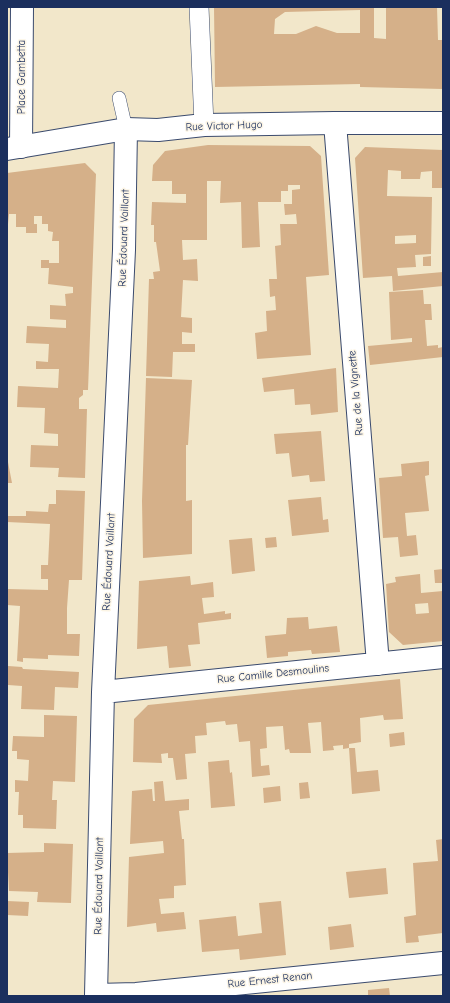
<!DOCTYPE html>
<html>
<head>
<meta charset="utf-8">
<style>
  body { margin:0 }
  #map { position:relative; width:450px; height:1003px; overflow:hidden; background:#f2e7ca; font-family:"Comic Neue",sans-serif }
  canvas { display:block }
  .frame { position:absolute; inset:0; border:8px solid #1b2f5e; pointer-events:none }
</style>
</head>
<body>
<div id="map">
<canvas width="450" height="1003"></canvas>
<div class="frame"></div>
</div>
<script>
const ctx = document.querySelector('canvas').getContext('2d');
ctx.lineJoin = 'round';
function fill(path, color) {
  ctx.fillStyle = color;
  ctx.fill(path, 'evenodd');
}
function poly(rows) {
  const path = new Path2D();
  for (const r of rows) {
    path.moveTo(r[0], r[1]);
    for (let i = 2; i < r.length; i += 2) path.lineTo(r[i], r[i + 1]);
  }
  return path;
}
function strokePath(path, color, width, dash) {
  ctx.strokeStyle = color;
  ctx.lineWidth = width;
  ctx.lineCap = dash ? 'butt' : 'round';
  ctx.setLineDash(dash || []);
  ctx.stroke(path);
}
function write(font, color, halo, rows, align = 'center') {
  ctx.font = font + ' "Comic Neue",sans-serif';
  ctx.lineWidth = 3;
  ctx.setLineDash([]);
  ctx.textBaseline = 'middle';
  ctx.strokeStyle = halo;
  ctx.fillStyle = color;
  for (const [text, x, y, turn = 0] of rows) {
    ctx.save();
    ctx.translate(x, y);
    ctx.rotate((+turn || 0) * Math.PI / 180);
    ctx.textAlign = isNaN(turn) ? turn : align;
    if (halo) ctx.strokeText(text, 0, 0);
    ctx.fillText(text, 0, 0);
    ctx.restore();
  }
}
const building = poly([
  [214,7,374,7,374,38,386,39,386,7,437,7,438,40,443,40,443,89,360,87,360,84,215,87],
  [360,10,360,33,337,33,316,26,296,34,274,34,275,19,285,12],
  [208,145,310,146,321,156,329,275,306,277,311,355,257,359,255,333,267,331,266,311,276,310,275,296,270,297,269,279,277,279,275,246,281,245,280,224,297,224,296,214,285,215,284,204,292,204,292,190,300,189,300,185,288,185,288,191,281,191,281,202,258,202,260,247,242,248,241,202,220,203,221,181,207,181,207,240,182,240,183,260,197,259,198,281,183,280,181,317,192,318,192,333,182,332,182,344,195,344,195,352,173,352,172,377,146,376,149,279,154,279,153,272,160,271,156,242,154,242,154,225,151,225,152,202,186,203,186,194,172,194,172,181,152,181,153,165,165,151],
  [365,147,443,150,443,188,432,188,432,171,421,172,420,179,401,179,401,171,388,170,387,196,432,197,431,254,415,255,416,267,397,268,398,276,443,272,443,286,393,291,392,276,363,278,355,158],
  [416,235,416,243,395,244,395,236],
  [85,163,96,174,88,390,83,390,83,395,79,398,79,409,87,409,85,478,58,477,59,468,30,467,31,445,58,446,58,434,44,433,45,408,17,407,18,386,58,388,59,369,36,369,36,361,48,362,49,344,26,343,27,326,66,328,66,320,50,319,50,305,66,306,65,294,73,293,73,287,48,284,49,268,41,268,41,260,49,260,49,263,59,263,59,241,52,241,53,232,48,231,48,224,42,224,42,216,34,216,34,224,37,224,37,233,26,233,26,227,16,227,16,214,9,214,7,234,7,173],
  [431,256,431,266,423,266,423,257],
  [423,290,424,304,431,304,432,320,425,320,427,346,438,345,438,348,443,347,443,357,370,365,368,346,412,342,412,338,391,340,389,292],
  [336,368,338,412,311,415,310,404,295,405,294,389,264,392,262,378],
  [146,378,192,380,188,445,186,445,186,501,192,500,192,554,143,558,142,501],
  [321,431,325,481,310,482,309,475,292,477,289,453,276,454,274,434],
  [429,461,429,475,425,476,429,511,405,513,407,536,416,535,418,555,400,557,398,537,383,538,379,478,402,476,401,464],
  [7,462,8,462,12,483,7,483],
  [56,490,85,491,82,580,69,580,67,608,67,634,80,634,79,656,48,655,48,659,23,658,23,662,17,661,20,606,7,605,7,589,48,590,48,579,41,579,41,565,48,565,50,524,7,522,7,516,26,516,26,511,48,512,49,504,56,504],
  [321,497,323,520,328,519,329,532,292,536,288,500],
  [276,537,277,547,266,548,265,538],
  [252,538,255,571,232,574,229,540],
  [443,569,443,583,435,583,434,570],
  [420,574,421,593,443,591,443,641,403,645,389,632,386,584,396,582,395,577],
  [428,603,429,613,416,614,415,604],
  [190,576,191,585,213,582,214,597,202,598,204,614,225,611,225,614,231,613,231,619,198,623,200,644,188,645,191,666,169,668,167,646,137,649,139,581],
  [308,617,309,629,337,626,340,652,312,654,311,650,288,652,288,656,267,658,265,636,286,634,287,618],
  [8,666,22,667,23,669,79,672,78,688,55,687,54,710,21,709,22,686,8,685],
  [400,679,403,719,384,720,383,715,360,718,361,742,349,744,349,748,343,749,343,745,333,746,334,750,323,751,321,722,308,723,311,753,290,753,289,749,285,750,283,726,266,727,267,748,260,749,261,766,269,765,270,775,252,777,250,741,239,742,237,724,226,725,225,721,206,723,207,735,195,736,196,753,185,754,187,779,176,780,173,758,168,758,168,753,161,754,162,763,133,762,134,719,148,705],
  [44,715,77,716,75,782,53,781,52,800,57,800,56,829,23,828,23,815,18,815,19,792,15,792,15,780,28,781,29,760,17,759,17,751,12,751,13,736,44,737],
  [404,732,405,745,390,747,389,734],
  [349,748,355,748,357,772,378,770,380,791,352,794],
  [229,760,230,773,232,772,235,806,211,808,208,762],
  [163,781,165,801,189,799,189,810,179,811,182,839,184,839,186,885,174,886,174,898,159,899,161,914,184,912,186,929,157,932,156,923,127,927,129,857,164,853,163,841,130,844,132,791,152,789,153,801,155,801,154,782],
  [308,782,310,798,300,799,299,783],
  [280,786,281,801,264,803,263,788],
  [443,839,443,933,418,936,419,942,406,943,404,917,416,915,413,863,438,861,436,840],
  [44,843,73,844,71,903,37,902,38,892,9,891,7,853,44,852],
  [386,868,388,894,349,898,346,872],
  [7,901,29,902,28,916,7,915],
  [281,901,286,955,240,960,239,949,202,952,199,920,236,916,238,936,262,933,259,903],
  [351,924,354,947,330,950,328,927],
  [389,988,390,996,368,996,368,990]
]);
const service = poly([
  [119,98,126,129]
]);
const pedestrian = poly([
  [199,7,204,125]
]);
const minor = poly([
  [335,123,378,664],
  [126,129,124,250,103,692,96,995,136,994,443,963],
  [21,147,22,7],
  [103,692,443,657]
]);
const tertiary = poly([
  [7,149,126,129,158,130,204,125,335,123,443,123]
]);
const streetNames = [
  ["Place Gambetta",22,77,-90],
  ["Rue Victor Hugo",224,126,-2],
  ["Rue Édouard Vaillant",124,238,-88],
  ["Rue de la Vignette",356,393,-95],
  ["Rue Édouard Vaillant",109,562,-87],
  ["Rue Camille Desmoulins",273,674,-6],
  ["Rue Édouard Vaillant",99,886,-89],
  ["Rue Ernest Renan",270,980,-6]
];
fill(building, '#d5b089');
strokePath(service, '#3b4b6e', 14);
strokePath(pedestrian, '#3b4b6e', 20);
strokePath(minor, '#3b4b6e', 24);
strokePath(tertiary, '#3b4b6e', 24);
strokePath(service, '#fff', 13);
strokePath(pedestrian, '#fff', 19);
strokePath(minor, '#fff', 22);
strokePath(tertiary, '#fff', 22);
write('11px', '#1b2f5e', '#fcf5e5', streetNames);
</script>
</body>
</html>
